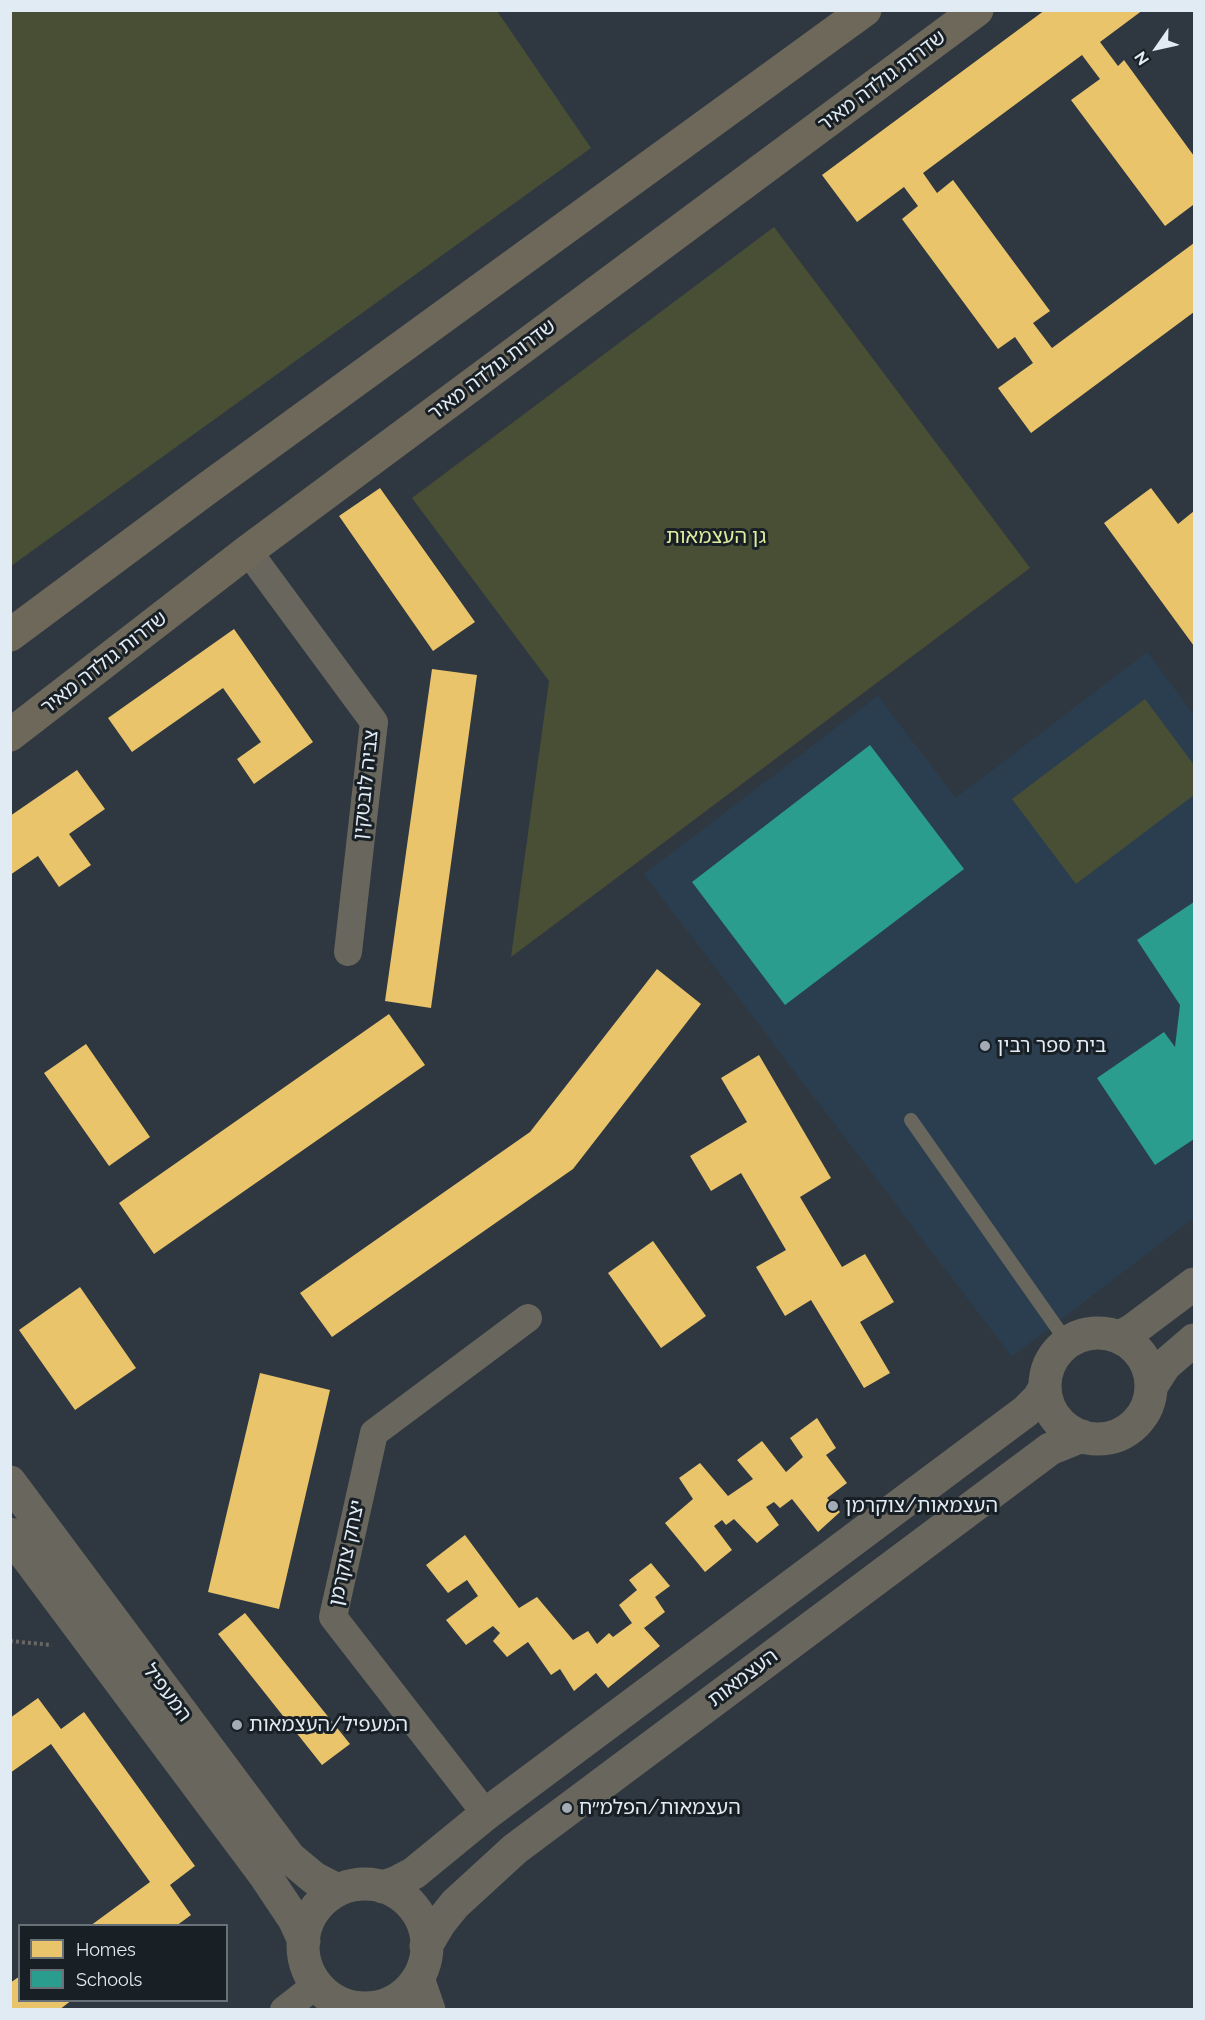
<!DOCTYPE html>
<html>
<head>
<meta charset="utf-8">
<style>
  body { margin:0 }
  #map { position:relative; width:1205px; height:2020px; overflow:hidden; background:#2f3840; font-family:Raleway,sans-serif }
  canvas { display:block }
  .frame { position:absolute; inset:0; border:12px solid #e1ebf4; pointer-events:none }
  .legend { position:absolute; left:18px; top:1924px; width:210px; height:78px; box-sizing:border-box; background:#181f25; border:2px solid #687178; margin:0; padding:8px 10px; list-style:none; font-size:18px; color:#e1ebf4 }
  .legend li { display:flex; align-items:center; gap:12px; height:30px }
  .legend b { width:30px; border:2px solid #687178 }
  .north { position:absolute; left:1127px; top:18px; width:60px; height:60px; -webkit-text-stroke:4px #181f25; paint-order:stroke; rotate:236deg; font-size:16px; font-weight:700; line-height:24px; text-align:center; color:#e1ebf4 }
  .north::after { content:''; display:block; margin:auto; width:21px; height:27px; background:#e1ebf4; clip-path:polygon(50% 0,100% 100%,50% 72%,0 100%) }
</style>
</head>
<body>
<div id="map">
<canvas width="1205" height="2020"></canvas>
<div class="frame"></div>
<ul class="legend">
<li><b style="height:16px;background:#e9c46a"></b>Homes</li>
<li><b style="height:16px;background:#2a9d8f"></b>Schools</li>
</ul>
<div class="north">N</div>
</div>
<script>
const ctx = document.querySelector('canvas').getContext('2d');
ctx.lineJoin = 'round';
function fill(path, color) {
  ctx.fillStyle = color;
  ctx.fill(path, 'evenodd');
}
function poly(rows) {
  const path = new Path2D();
  for (const r of rows) {
    if (r.length === 3) {
      path.moveTo(r[0] + r[2], r[1]);
      path.arc(r[0], r[1], r[2], 0, 2 * Math.PI);
      continue;
    }
    path.moveTo(r[0], r[1]);
    for (let i = 2; i < r.length; i += 2) path.lineTo(r[i], r[i + 1]);
  }
  return path;
}
function strokePath(path, color, width, dash) {
  ctx.strokeStyle = color;
  ctx.lineWidth = width;
  ctx.lineCap = dash ? 'butt' : 'round';
  ctx.setLineDash(dash || []);
  ctx.stroke(path);
}
function write(font, color, halo, rows, align = 'center') {
  ctx.font = font + ' Raleway,"Noto Sans Hebrew",sans-serif';
  ctx.lineWidth = 6;
  ctx.setLineDash([]);
  ctx.textBaseline = 'middle';
  ctx.strokeStyle = halo;
  ctx.fillStyle = color;
  for (const [text, x, y, turn = 0] of rows) {
    ctx.save();
    ctx.translate(x, y);
    ctx.rotate((+turn || 0) * Math.PI / 180);
    ctx.textAlign = isNaN(turn) ? turn : align;
    if (halo) ctx.strokeText(text, 0, 0);
    ctx.fillText(text, 0, 0);
    ctx.restore();
  }
}
const built = poly([
  [1147,652,1194,715,1194,1218,1012,1357,644,874,878,696,956,798]
]);
const green = poly([
  [11,10,497,11,591,148,11,566],
  [774,227,1030,568,511,957,549,681,412,498],
  [1145,699,1194,765,1194,795,1076,884,1012,799]
]);
const homes = poly([
  [1045,10,1143,10,1100,42,1118,66,1124,60,1194,156,1194,207,1193,205,1165,226,1071,100,1100,79,1082,55,923,173,937,193,953,180,1050,311,1033,323,1052,348,1194,243,1194,312,1031,433,998,388,1033,363,1015,337,998,349,902,219,918,206,904,187,857,222,822,175],
  [380,488,475,622,433,651,339,516],
  [1151,488,1178,524,1194,511,1194,646,1104,523],
  [234,629,313,742,254,784,237,759,261,742,223,688,132,752,108,718],
  [432,669,477,675,431,1008,385,1001],
  [77,770,105,809,69,834,91,865,59,887,38,856,10,875,10,816],
  [657,969,701,1004,573,1169,332,1337,300,1293,530,1132],
  [389,1014,425,1065,154,1254,119,1203],
  [86,1044,150,1137,109,1166,44,1073],
  [759,1055,831,1178,800,1197,842,1267,865,1254,894,1302,860,1322,890,1373,864,1388,811,1300,785,1316,756,1267,786,1250,741,1173,711,1191,690,1156,747,1122,721,1078],
  [653,1241,706,1316,661,1348,608,1273],
  [80,1287,136,1368,75,1410,19,1330],
  [260,1373,330,1390,279,1609,208,1592],
  [817,1418,836,1448,826,1455,847,1483,827,1498,840,1512,818,1532,792,1499,780,1508,774,1502,766,1507,779,1525,757,1543,734,1519,726,1525,722,1520,714,1526,732,1550,705,1572,665,1523,693,1499,679,1478,700,1463,728,1496,753,1479,737,1460,762,1441,786,1472,803,1457,790,1438],
  [465,1535,519,1608,537,1597,573,1640,588,1631,597,1644,609,1633,613,1637,632,1623,619,1605,637,1590,629,1580,651,1563,670,1586,655,1597,665,1612,644,1628,660,1646,608,1688,596,1673,574,1691,560,1669,551,1675,528,1642,507,1657,493,1641,500,1633,493,1626,466,1645,446,1620,478,1596,467,1580,448,1593,426,1565],
  [245,1613,350,1744,322,1765,218,1634],
  [38,1698,61,1729,84,1712,195,1866,170,1885,191,1915,176,1926,90,1926,150,1882,51,1744,10,1773,10,1718],
  [20,1976,20,2000,72,2000,59,2010,10,2010,10,1983]
]);
const schools = poly([
  [870,745,964,869,785,1005,692,882],
  [1194,902,1194,1139,1155,1165,1097,1078,1164,1032,1175,1047,1180,1005,1137,940]
]);
const path = poly([
  [10,1641,52,1645]
]);
const service = poly([
  [911,1120,1067,1342]
]);
const minor = poly([
  [248,551,374,722,348,952],
  [486,1814,333,1617,374,1433,528,1318],
  [284,2010,316,1985]
]);
const tertiary = poly([
  [1098,1386,53],
  [1120,1337,1134,1329,1194,1284],
  [1151,1387,1165,1365,1194,1340],
  [10,1482,290,1858,314,1878,337,1890],
  [10,1534,266,1877,294,1919,304,1941],
  [365,1946,62],
  [383,1887,395,1883,414,1873,486,1814,1026,1411,1038,1399,1044,1389],
  [426,1946,439,1924,455,1904,515,1849,1050,1449,1082,1436],
  [418,1978,429,2010]
]);
const secondary = poly([
  [10,635,205,490,865,10],
  [10,735,248,551,977,10]
]);
const markers = [
  [985,1046,6,"#a3acb5"],
  [833,1506,6,"#a3acb5"],
  [237,1725,6,"#a3acb5"],
  [567,1808,6,"#a3acb5"]
];
const streetNames = [
  ["שדרות גולדה מאיר",882,81,-37],
  ["שדרות גולדה מאיר",492,370,-37],
  ["שדרות גולדה מאיר",104,663,-38],
  ["צביה לובטקין",366,785,-84],
  ["יצחק צוקרמן",347,1553,-78],
  ["העצמאות",743,1678,-37],
  ["המעפיל",167,1693,53]
];
const parkNames = [
  ["גן העצמאות",716,537]
];
const poiNames = [
  ["בית ספר רבין",997,1046],
  ["העצמאות/צוקרמן",845,1506],
  ["המעפיל/העצמאות",249,1725],
  ["העצמאות/הפלמ״ח",579,1808]
];
fill(built, '#2a3e4f');
fill(green, '#494f35');
fill(homes, '#e9c46a');
fill(schools, '#2a9d8f');
strokePath(path, '#696865', 4, [3, 3]);
strokePath(service, '#69675d', 14);
strokePath(minor, '#69675d', 28);
strokePath(tertiary, '#69675d', 33);
strokePath(secondary, '#6d685a', 33);
for (const [x, y, r, color] of markers) {
  const dot = new Path2D();
  dot.arc(x, y, r, 0, 2 * Math.PI);
  ctx.fillStyle = color;
  ctx.fill(dot);
  strokePath(dot, '#181f25', 2);
}
write('20px', '#e1ebf4', '#181f25', streetNames);
write('20px', '#deed9e', '#181f25', parkNames);
write('20px', '#e1ebf4', '#181f25', poiNames, 'left');
</script>
</body>
</html>
